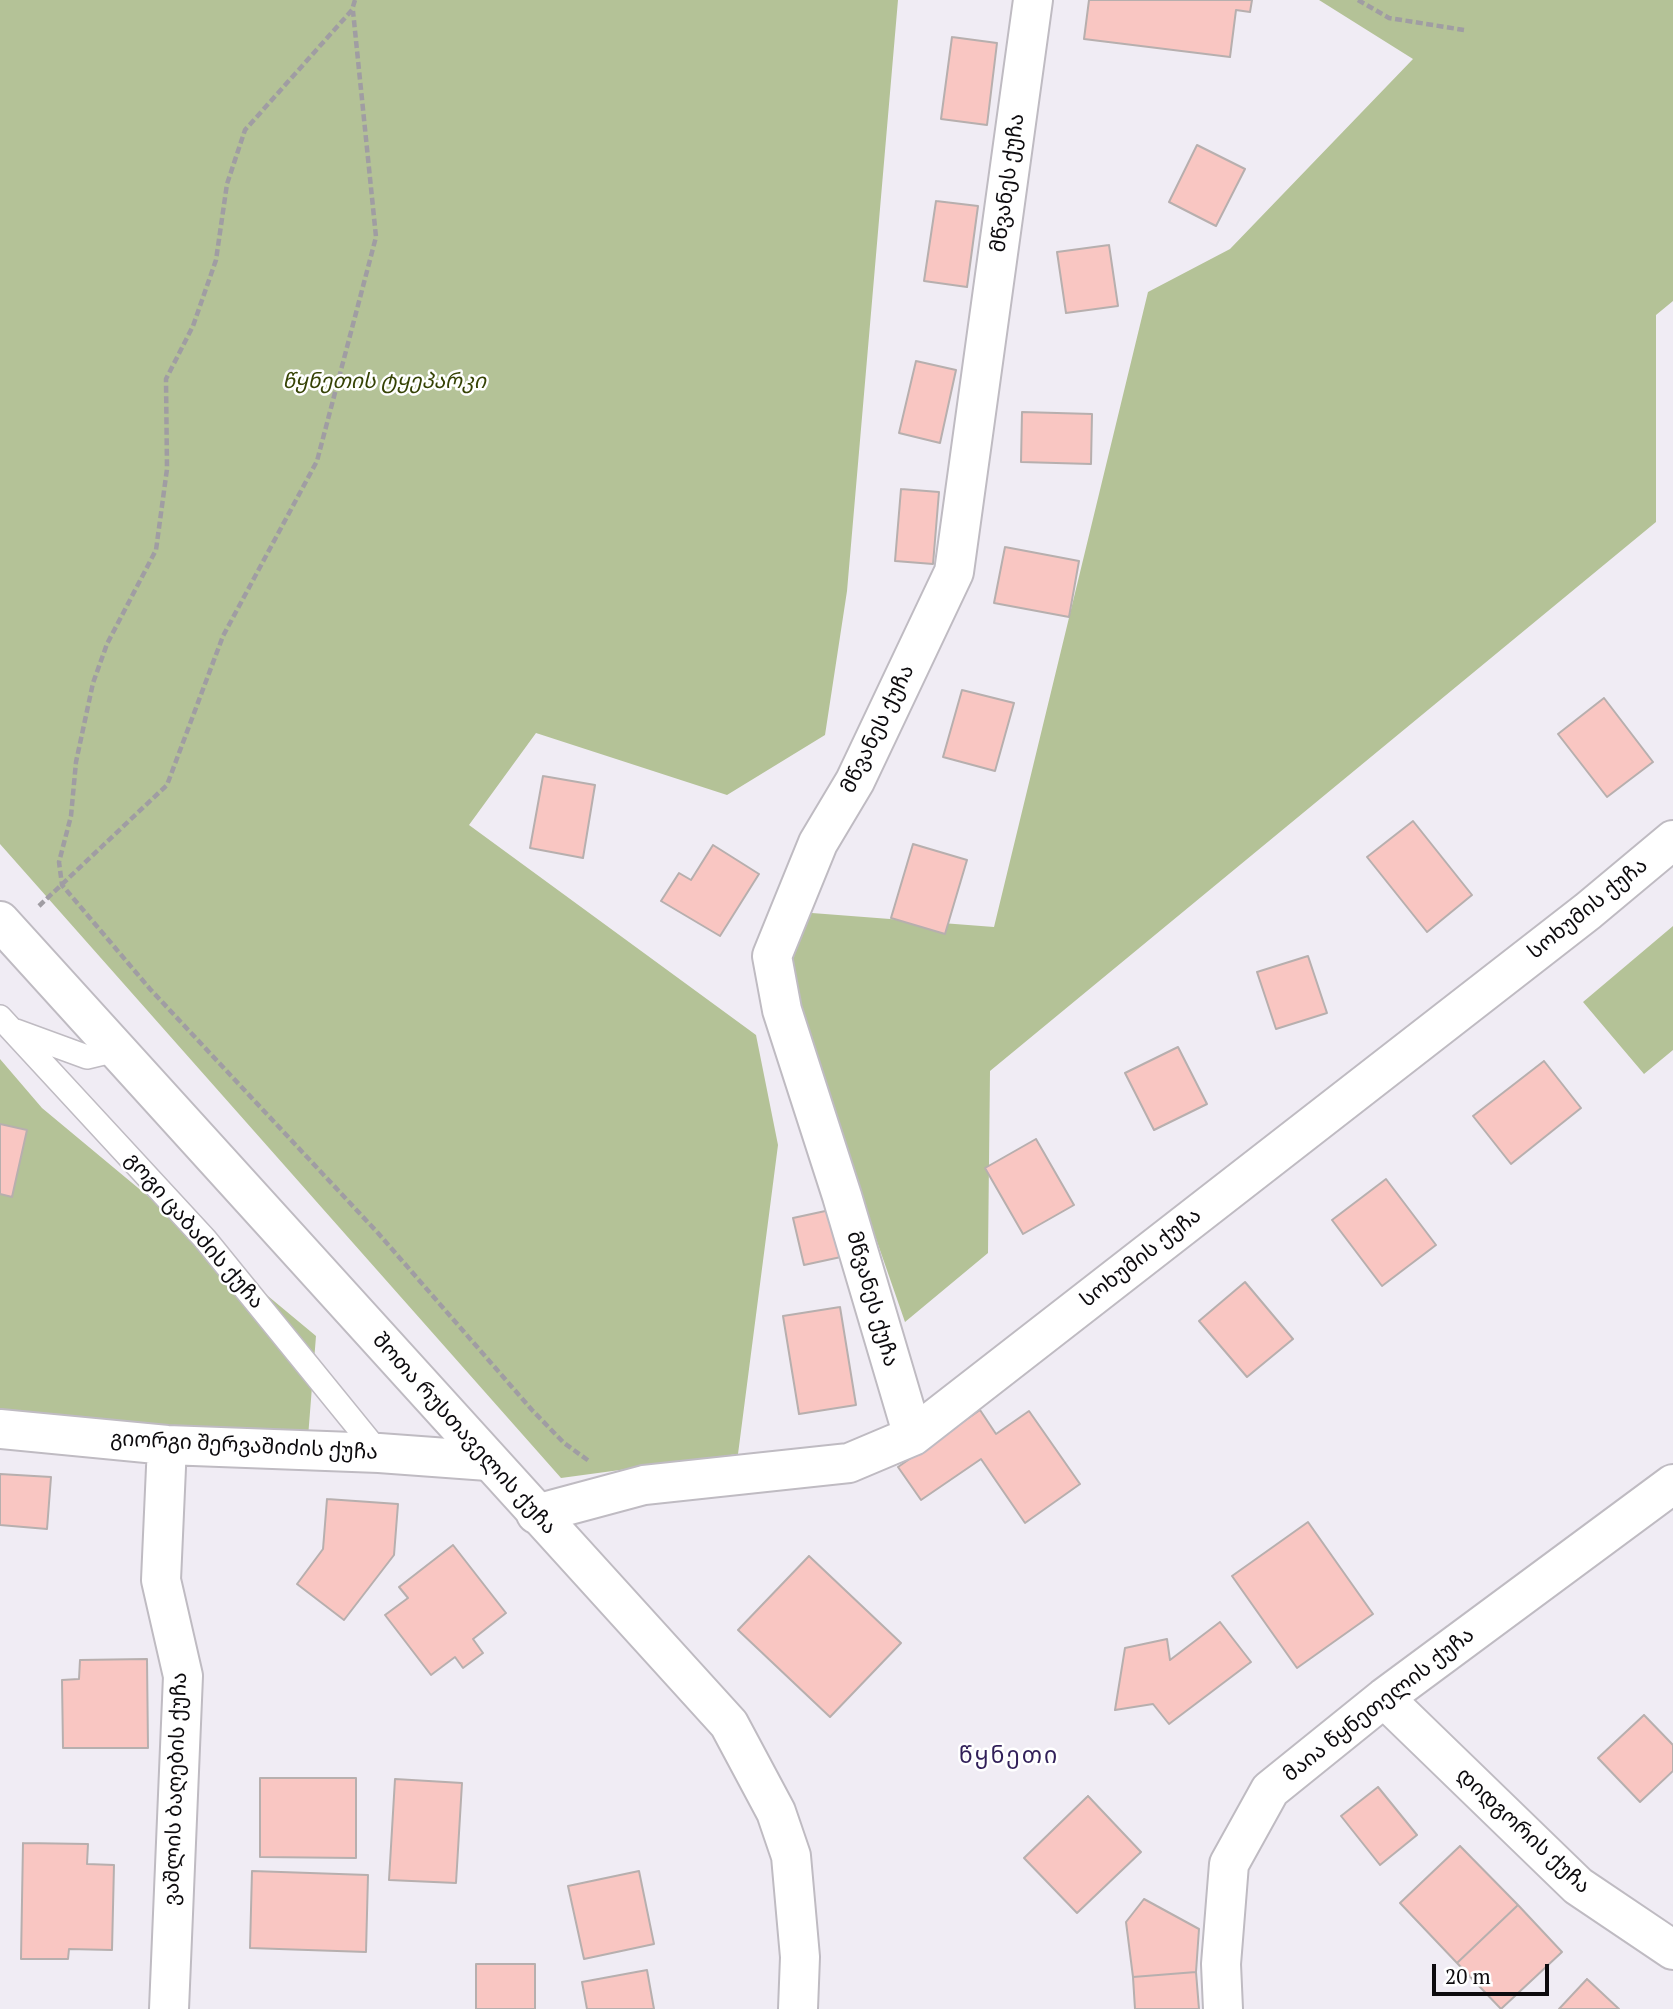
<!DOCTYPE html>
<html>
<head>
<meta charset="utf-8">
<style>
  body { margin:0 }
  #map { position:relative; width:1673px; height:2009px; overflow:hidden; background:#f0ecf4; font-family:"PT Serif",serif }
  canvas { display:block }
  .scale { position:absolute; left:1432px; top:1964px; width:117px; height:32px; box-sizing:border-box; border:4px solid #0d0b0e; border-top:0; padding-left:9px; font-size:21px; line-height:24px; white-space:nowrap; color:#0d0b0e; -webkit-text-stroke:5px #fff; paint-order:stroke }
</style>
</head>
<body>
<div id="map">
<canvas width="1673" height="2009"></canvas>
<div class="scale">20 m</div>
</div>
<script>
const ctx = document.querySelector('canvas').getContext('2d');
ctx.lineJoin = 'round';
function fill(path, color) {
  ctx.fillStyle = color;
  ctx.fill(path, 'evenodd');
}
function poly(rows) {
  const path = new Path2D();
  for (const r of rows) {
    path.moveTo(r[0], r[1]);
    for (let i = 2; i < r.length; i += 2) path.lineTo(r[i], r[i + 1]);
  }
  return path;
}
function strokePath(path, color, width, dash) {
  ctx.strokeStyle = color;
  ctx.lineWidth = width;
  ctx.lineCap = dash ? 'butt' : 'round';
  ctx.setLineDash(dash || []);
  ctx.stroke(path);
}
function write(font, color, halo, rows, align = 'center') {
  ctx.font = font + ' "PT Serif","Noto Sans Georgian",serif';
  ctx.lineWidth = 5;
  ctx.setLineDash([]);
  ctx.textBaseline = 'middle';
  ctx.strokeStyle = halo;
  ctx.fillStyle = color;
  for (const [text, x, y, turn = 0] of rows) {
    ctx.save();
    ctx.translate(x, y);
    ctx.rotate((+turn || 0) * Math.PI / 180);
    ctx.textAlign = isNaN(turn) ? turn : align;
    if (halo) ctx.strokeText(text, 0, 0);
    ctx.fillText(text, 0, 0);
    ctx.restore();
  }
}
const green = poly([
  [0,0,898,0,847,591,825,735,727,795,536,733,469,825,756,1035,778,1145,738,1454,561,1478,0,844],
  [1319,0,1673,0,1673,301,1656,315,1656,522,990,1071,988,1253,905,1322,784,974,799,912,994,927,1148,292,1230,249,1413,59],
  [1673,926,1673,1050,1644,1074,1583,1002],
  [0,1059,42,1108,316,1336,307,1450,0,1409]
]);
const building = poly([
  [1089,0,1252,0,1250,12,1236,10,1230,57,1084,39,1089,0],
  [952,37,997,43,987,125,941,119,952,37],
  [1197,145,1245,169,1216,226,1169,202,1197,145],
  [936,201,978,206,967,287,924,281,936,201],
  [1109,245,1118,306,1066,313,1057,252,1109,245],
  [916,361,956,370,940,443,899,433,916,361],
  [1022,412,1092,414,1091,464,1021,462,1022,412],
  [901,489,939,492,933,564,895,561,901,489],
  [1005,547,1079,561,1069,617,994,603,1005,547],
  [962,690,1014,703,995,771,943,757,962,690],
  [1604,698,1653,762,1607,797,1558,734,1604,698],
  [543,776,595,785,583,858,530,848,543,776],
  [1413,821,1472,895,1427,932,1367,857,1413,821],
  [913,844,967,860,945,934,891,918,913,844],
  [713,845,759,874,720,936,661,901,679,873,691,880,713,845],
  [1308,956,1327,1013,1276,1029,1257,972,1308,956],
  [1178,1047,1207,1104,1154,1130,1125,1073,1178,1047],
  [1544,1061,1581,1108,1511,1164,1473,1116,1544,1061],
  [0,1124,27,1130,12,1197,0,1194,0,1124],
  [1036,1139,1074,1205,1023,1234,985,1168,1036,1139],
  [1386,1179,1436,1245,1382,1286,1332,1220,1386,1179],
  [830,1210,841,1257,804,1265,793,1218,830,1210],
  [1245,1282,1293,1339,1247,1377,1199,1321,1245,1282],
  [840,1307,856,1405,799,1414,783,1316,840,1307],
  [980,1410,996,1434,1029,1411,1080,1484,1025,1523,981,1459,921,1500,898,1467,980,1410],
  [0,1474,51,1477,47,1529,0,1525,0,1474],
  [327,1499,398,1504,394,1555,344,1620,297,1584,323,1549,327,1499],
  [1308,1522,1373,1614,1297,1668,1232,1576,1308,1522],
  [453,1545,506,1613,473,1639,483,1653,463,1668,455,1657,431,1675,385,1615,408,1598,399,1587,453,1545],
  [809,1556,901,1643,830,1717,738,1630,809,1556],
  [1220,1622,1251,1662,1169,1724,1153,1704,1115,1710,1125,1648,1167,1639,1170,1660,1220,1622],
  [147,1659,148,1748,63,1748,62,1680,79,1679,80,1660,147,1659],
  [1644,1715,1673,1745,1673,1771,1640,1802,1598,1758,1644,1715],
  [260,1778,356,1778,356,1858,260,1857,260,1778],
  [395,1779,462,1783,456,1883,389,1880,395,1779],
  [1378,1787,1417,1835,1380,1865,1341,1816,1378,1787],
  [1088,1796,1141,1852,1077,1913,1024,1858,1088,1796],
  [23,1843,88,1844,87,1864,114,1865,112,1950,69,1949,68,1959,21,1959,23,1843],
  [1460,1846,1518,1905,1457,1963,1400,1903,1460,1846],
  [252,1871,368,1875,366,1952,250,1948,252,1871],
  [639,1871,654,1944,584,1959,568,1886,639,1871],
  [1144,1899,1199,1929,1196,1972,1133,1977,1126,1922,1144,1899],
  [1518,1905,1562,1952,1501,2009,1457,1963,1518,1905],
  [476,1964,535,1964,535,2009,476,2009,476,1964],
  [647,1970,654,2009,587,2009,582,1982,647,1970],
  [1196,1972,1199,2009,1135,2009,1133,1977,1196,1972],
  [1587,1979,1619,2009,1559,2009,1587,1979]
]);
const path = poly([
  [355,0,352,10,245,130,227,184,216,260,193,326,166,379,167,469,156,550,107,644,93,683,76,762,71,816,59,862,62,885,150,989,378,1233,532,1410,564,1443,589,1461],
  [1358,0,1389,18,1464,30],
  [39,906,167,785,223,636,317,461,376,237,353,11]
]);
const lane = poly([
  [0,1017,205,1239,379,1453],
  [16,1031,87,1057,116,1050]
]);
const street = poly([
  [0,1429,167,1445,379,1453,488,1461],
  [913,1436,842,1196,782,1010,772,956,818,843,855,781,954,572,1033,0],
  [167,1445,161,1580,183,1676,169,2009],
  [536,1514,644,1485,849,1463,913,1436,1588,911,1673,840],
  [1384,1698,1578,1886,1673,1950],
  [1223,2009,1221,1964,1229,1864,1270,1790,1384,1698,1673,1484]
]);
const secondary = poly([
  [0,921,729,1724,776,1812,791,1856,800,1957,798,2009]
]);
const streetNames = [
  ["მწვანეს ქუჩა",1008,183,-82],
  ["მწვანეს ქუჩა",878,729,-64],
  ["სოხუმის ქუჩა",1588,909,-39],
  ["გოგი ცაბაძის ქუჩა",194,1231,49],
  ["სოხუმის ქუჩა",1141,1258,-38],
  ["მწვანეს ქუჩა",872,1299,74],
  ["შოთა რუსთაველის ქუჩა",464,1434,48],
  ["გიორგი შერვაშიძის ქუჩა",244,1446,3],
  ["მაია წყნეთელის ქუჩა",1379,1705,-38],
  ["ვაშლის ბაღების ქუჩა",176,1789,-88],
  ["დიდგორის ქუჩა",1523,1831,43]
];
const parkNames = [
  ["წყნეთის ტყეპარკი",384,382]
];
const neighbourhoodNames = [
  ["წყნეთი",1009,1756]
];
fill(green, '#b4c297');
fill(building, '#f9c6c2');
strokePath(building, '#b7afae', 2);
strokePath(lane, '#bfbbc2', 26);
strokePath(street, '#bfbbc2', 42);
strokePath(secondary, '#bfbbc2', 42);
strokePath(path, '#a09da3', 4.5, [7, 3.5]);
strokePath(lane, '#fff', 23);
strokePath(street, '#fff', 38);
strokePath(secondary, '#fff', 38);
write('21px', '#0d0b0e', '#fff', streetNames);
write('italic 21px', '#354204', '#fff', parkNames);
ctx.letterSpacing = '2px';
write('23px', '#311f59', '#fff', neighbourhoodNames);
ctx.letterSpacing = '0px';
</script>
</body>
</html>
